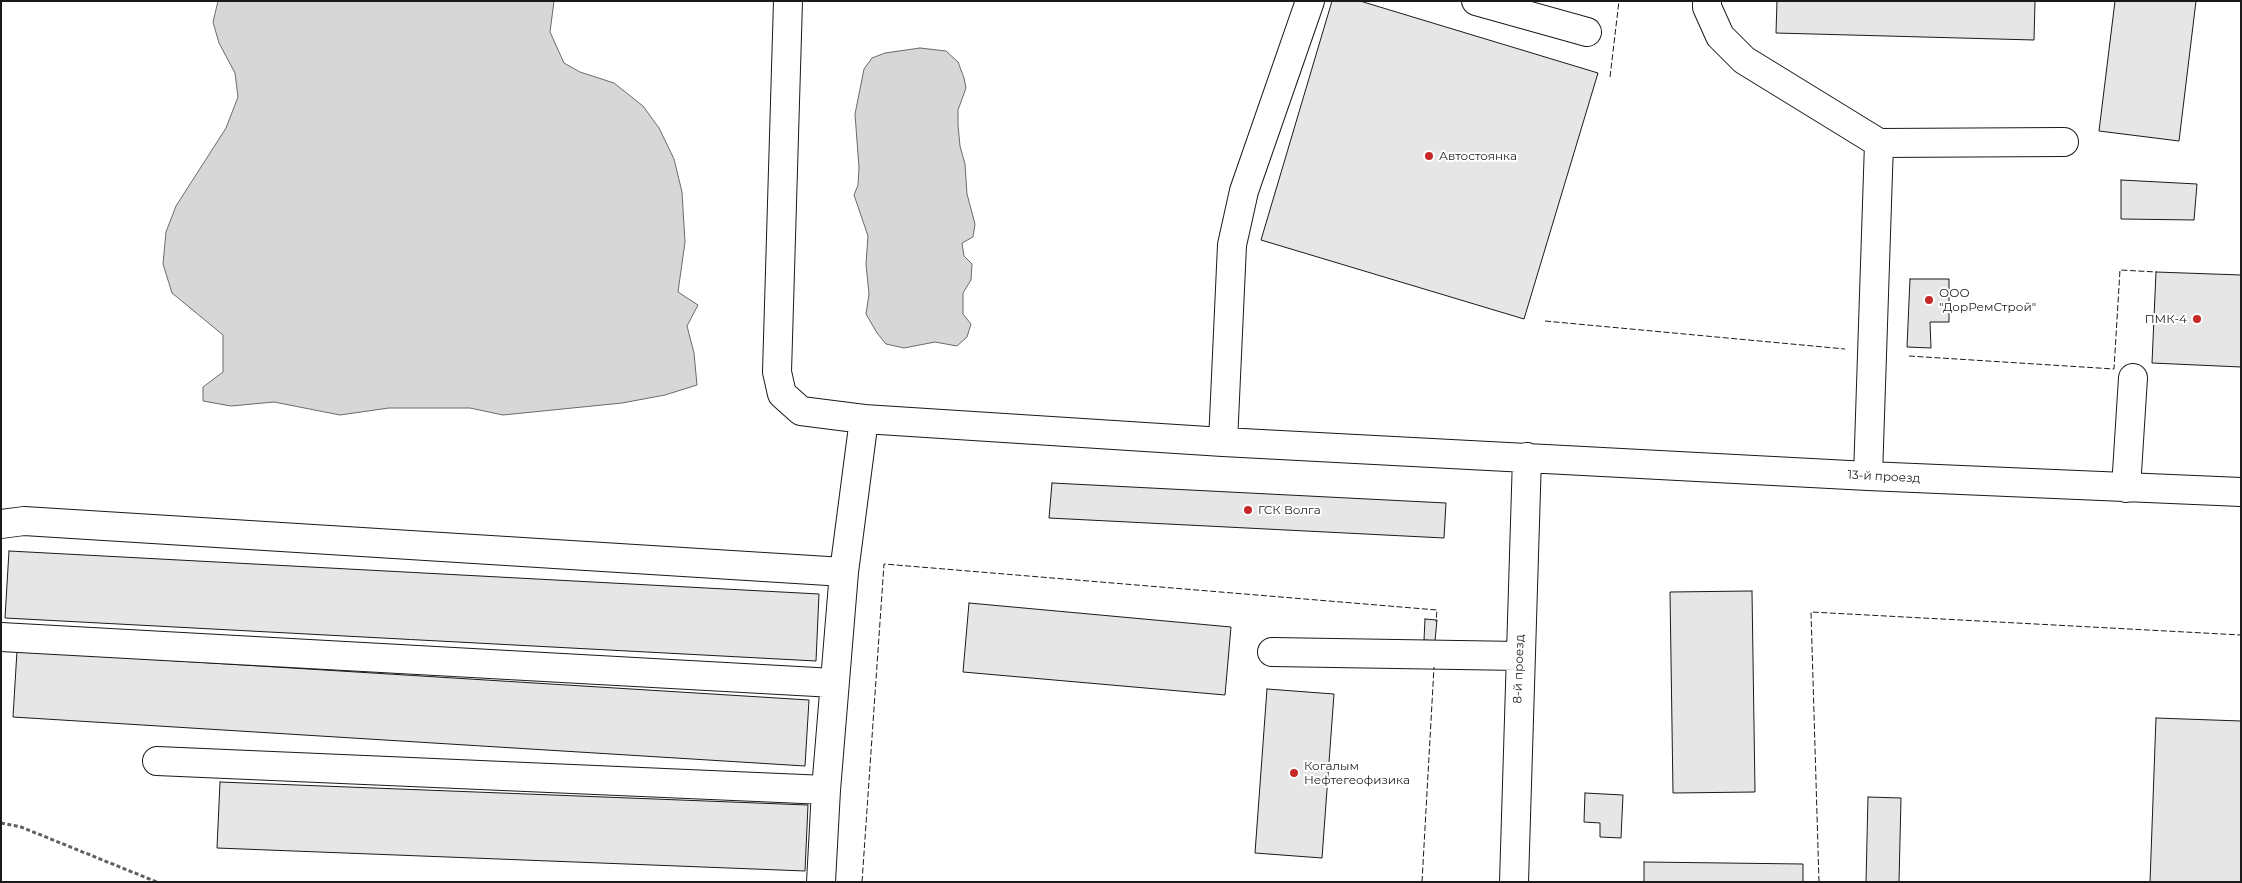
<!DOCTYPE html>
<html>
<head>
<meta charset="utf-8">
<style>
  body { margin:0 }
  #map { position:relative; width:2242px; height:883px; overflow:hidden; background:#fff; font-family:Montserrat,sans-serif }
  canvas { display:block }
  .frame { position:absolute; inset:0; border:2px solid #1a1a1a; pointer-events:none }
</style>
</head>
<body>
<div id="map">
<canvas width="2242" height="883"></canvas>
<div class="frame"></div>
</div>
<script>
const ctx = document.querySelector('canvas').getContext('2d');
ctx.lineJoin = 'round';
function fill(path, color) {
  ctx.fillStyle = color;
  ctx.fill(path, 'evenodd');
}
function poly(rows) {
  const path = new Path2D();
  for (const r of rows) {
    path.moveTo(r[0], r[1]);
    for (let i = 2; i < r.length; i += 2) path.lineTo(r[i], r[i + 1]);
  }
  return path;
}
function strokePath(path, color, width, dash) {
  ctx.strokeStyle = color;
  ctx.lineWidth = width;
  ctx.lineCap = dash ? 'butt' : 'round';
  ctx.setLineDash(dash || []);
  ctx.stroke(path);
}
function write(font, color, halo, rows, align = 'center') {
  ctx.font = font + ' Montserrat,sans-serif';
  ctx.lineWidth = 4;
  ctx.setLineDash([]);
  ctx.textBaseline = 'middle';
  ctx.strokeStyle = halo;
  ctx.fillStyle = color;
  for (const [text, x, y, turn = 0] of rows) {
    ctx.save();
    ctx.translate(x, y);
    ctx.rotate((+turn || 0) * Math.PI / 180);
    ctx.textAlign = isNaN(turn) ? turn : align;
    if (halo) ctx.strokeText(text, 0, 0);
    ctx.fillText(text, 0, 0);
    ctx.restore();
  }
}
const water = poly([
  [218,1,554,1,550,32,564,63,580,72,614,83,643,106,659,128,674,159,682,192,685,242,678,292,698,305,687,326,694,353,697,385,665,395,622,403,503,415,470,408,389,408,340,415,274,402,231,406,203,401,203,387,223,372,223,335,172,293,163,264,166,232,176,206,226,128,238,97,235,73,219,43,213,22,218,1],
  [920,48,946,51,958,62,964,78,966,88,958,110,958,125,960,146,965,164,967,194,975,224,973,237,962,243,964,256,972,264,971,280,963,293,963,314,971,324,967,337,957,346,935,342,904,348,886,344,877,333,866,314,869,294,866,264,868,236,854,195,858,185,859,168,855,114,864,69,872,58,885,53,920,48]
]);
const building = poly([
  [1332,1,1360,1,1598,73,1524,319,1261,240,1332,1],
  [1777,1,2035,1,2034,40,1776,33,1777,1],
  [2115,1,2196,1,2179,141,2099,131,2115,1],
  [2121,180,2197,184,2194,220,2121,219,2121,180],
  [2156,272,2241,275,2241,367,2152,363,2156,272],
  [1910,279,1949,279,1949,322,1930,322,1931,348,1907,347,1910,279],
  [1052,483,1446,503,1444,538,1049,518,1052,483],
  [9,551,819,594,816,661,5,618,9,551],
  [1752,591,1755,792,1673,793,1670,592,1752,591],
  [969,603,1231,627,1225,695,963,672,969,603],
  [1425,619,1437,620,1435,641,1424,640,1425,619],
  [17,651,809,700,805,766,13,717,17,651],
  [1267,689,1334,694,1322,858,1255,853,1267,689],
  [2156,718,2241,721,2241,882,2150,882,2156,718],
  [220,782,808,805,805,871,217,848,220,782],
  [1585,793,1623,795,1621,838,1600,837,1600,823,1584,822,1585,793],
  [1868,797,1901,798,1899,882,1866,882,1868,797],
  [1644,862,1803,864,1803,882,1644,882,1644,862]
]);
const path = poly([
  [1,823,21,827,157,882]
]);
const minor = poly([
  [788,1,777,372,782,394,801,411,864,419],
  [1476,1,1587,32],
  [1707,1,1707,7,1720,36,1744,60,1879,143],
  [1223,442,1232,245,1244,191,1310,1],
  [1868,476,1879,143,2064,142],
  [2126,488,2133,378],
  [1,524,24,521,844,572],
  [1,637,834,683],
  [1272,652,1520,656],
  [157,761,826,790],
  [821,882,826,790,844,572,864,419,1223,442,1868,476,2241,492],
  [1514,882,1527,457]
]);
const fence = poly([
  [1610,77,1619,1],
  [1545,321,1845,349],
  [1909,356,2114,369,2120,270,2156,272],
  [862,882,884,564,1437,610,1436,622],
  [1422,882,1434,667],
  [1819,882,1811,612,2241,635]
]);
const markers = [
  [1429,156,5,"#c62828"],
  [1929,300,5,"#c62828"],
  [2197,319,5,"#c62828"],
  [1248,510,5,"#c62828"],
  [1294,773,5,"#c62828"]
];
const poiNames = [
  ["Автостоянка",1439,156],
  ["ООО",1939,293],
  ["\"ДорРемСтрой\"",1939,307],
  ["ПМК-4",2187,319,"right"],
  ["ГСК Волга",1258,510],
  ["Когалым",1304,766],
  ["Нефтегеофизика",1304,780]
];
const streetNames = [
  ["13-й проезд",1884,477,3],
  ["8-й проезд",1519,669,-88]
];
fill(water, '#d7d7d7');
strokePath(water, '#6a6a6a', 1);
fill(building, '#e6e6e6');
strokePath(building, '#1a1a1a', 1);
strokePath(minor, '#1a1a1a', 30);
strokePath(path, '#5f5f5f', 3, [4, 2.5]);
strokePath(minor, '#fff', 28);
strokePath(fence, '#1a1a1a', 1, [6, 2.5]);
for (const [x, y, r, color] of markers) {
  const dot = new Path2D();
  dot.arc(x, y, r, 0, 2 * Math.PI);
  ctx.fillStyle = color;
  ctx.fill(dot);
  strokePath(dot, '#fff', 2);
}
write('12px', '#1a1a1a', '#fff', poiNames, 'left');
write('12px', '#1a1a1a', '#fff', streetNames);
</script>
</body>
</html>
